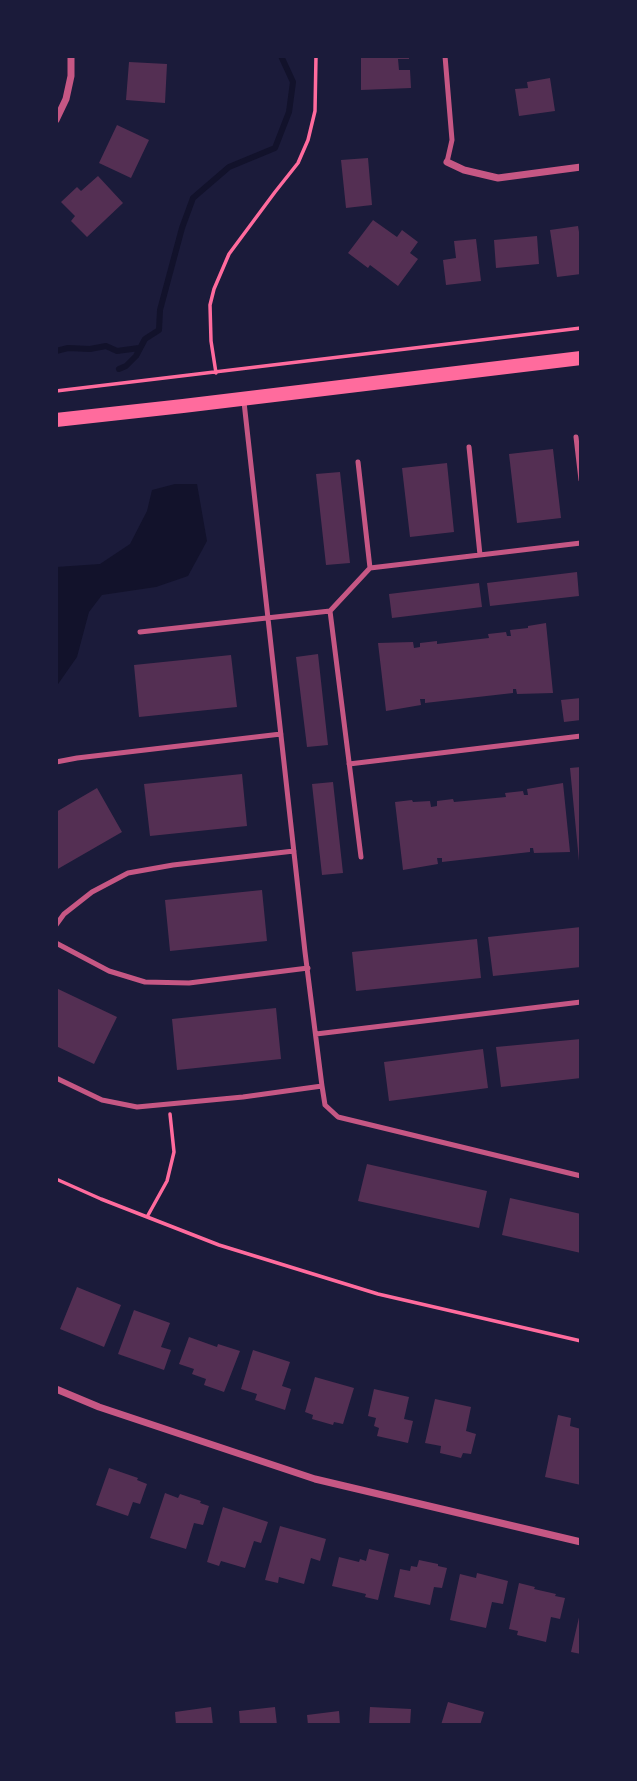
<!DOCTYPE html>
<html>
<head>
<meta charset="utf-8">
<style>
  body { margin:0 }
  #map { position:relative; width:637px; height:1781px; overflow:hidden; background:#1b1b3a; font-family:"Fira Sans",sans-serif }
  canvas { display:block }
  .frame { position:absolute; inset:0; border:58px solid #1b1b3a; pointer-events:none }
</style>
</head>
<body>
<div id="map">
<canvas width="637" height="1781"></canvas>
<div class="frame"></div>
</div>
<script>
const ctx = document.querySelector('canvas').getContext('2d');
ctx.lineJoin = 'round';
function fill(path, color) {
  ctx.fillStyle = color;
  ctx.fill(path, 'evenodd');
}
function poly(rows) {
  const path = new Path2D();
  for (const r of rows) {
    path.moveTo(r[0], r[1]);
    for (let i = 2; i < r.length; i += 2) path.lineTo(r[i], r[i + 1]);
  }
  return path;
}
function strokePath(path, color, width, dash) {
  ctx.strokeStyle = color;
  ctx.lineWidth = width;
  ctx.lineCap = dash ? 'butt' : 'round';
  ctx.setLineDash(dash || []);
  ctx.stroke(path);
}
const water = poly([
  [175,484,197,484,207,541,188,576,156,587,102,595,89,612,77,657,56,687,56,567,100,564,130,544,147,511,152,490]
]);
const stream = poly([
  [56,351,68,348,90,349,106,346,117,351,139,348],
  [119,369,126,366,136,356,145,339,159,330,160,310,182,228,193,198,229,167,275,148,289,112,293,82,281,56]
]);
const building = poly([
  [361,56,409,56,409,59,398,59,399,70,410,70,411,88,361,90],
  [129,62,167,64,165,103,126,100],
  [550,78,555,111,519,116,515,89,528,88,527,82],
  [117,125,149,140,131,178,99,163],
  [368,158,372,205,346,208,341,160],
  [98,176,123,203,87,237,71,221,75,216,61,202,77,187,81,191],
  [373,220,397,237,402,230,418,242,410,253,418,259,398,286,370,265,368,268,348,253],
  [578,226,581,244,581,274,557,277,550,230],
  [537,236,539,264,496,268,494,240],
  [476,239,481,281,446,285,443,260,456,258,454,241],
  [553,449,561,518,517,523,509,454],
  [447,463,454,532,410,537,402,468],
  [340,472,350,563,326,565,316,474],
  [577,572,579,596,490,606,487,583],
  [479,583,482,607,392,618,389,594],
  [546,623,553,693,517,694,516,689,513,689,513,693,425,703,425,699,420,699,421,705,386,711,378,643,413,642,414,648,420,647,420,643,437,641,437,644,489,638,488,634,506,632,507,636,511,636,510,630,528,628,528,626],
  [318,654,328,745,307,747,296,657],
  [231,655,237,707,139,717,134,665],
  [581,698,581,720,564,722,561,700],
  [581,767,581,861,579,861,570,768],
  [242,774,247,826,150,836,144,784],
  [333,782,343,873,322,875,312,784],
  [563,783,570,852,534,853,533,848,530,848,530,852,442,862,442,858,437,858,438,864,403,870,395,802,412,800,413,802,430,801,431,807,437,806,437,801,453,799,454,802,506,797,505,793,523,791,524,795,528,795,527,789],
  [97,788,122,832,56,870,56,812],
  [262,890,267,941,170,951,165,900],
  [581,927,581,967,493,976,488,937],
  [477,939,481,978,356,991,352,952],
  [56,988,117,1017,94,1064,56,1046],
  [276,1008,281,1059,177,1070,172,1019],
  [581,1039,581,1078,501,1087,496,1047],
  [483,1049,488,1088,389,1101,384,1062],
  [367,1164,487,1191,479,1228,358,1201],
  [510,1198,581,1214,581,1253,502,1235],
  [77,1287,121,1305,104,1347,60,1329],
  [134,1310,170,1323,161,1347,171,1350,164,1370,118,1354],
  [189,1337,217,1347,218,1344,240,1351,224,1392,204,1385,206,1379,192,1374,194,1369,179,1364],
  [253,1350,290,1362,282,1386,291,1389,285,1410,255,1400,257,1394,241,1389],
  [315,1377,354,1388,343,1424,334,1422,333,1425,312,1419,313,1415,305,1412],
  [374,1389,409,1397,404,1419,413,1421,408,1443,377,1436,379,1428,374,1426,376,1418,368,1416],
  [435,1399,471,1407,466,1431,476,1434,471,1454,463,1453,461,1458,440,1453,441,1446,425,1443],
  [558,1415,571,1418,570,1426,581,1429,581,1485,545,1477],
  [109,1468,138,1478,137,1480,147,1484,140,1504,133,1502,128,1516,96,1505],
  [165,1493,178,1498,180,1494,201,1501,200,1503,209,1506,203,1525,194,1523,186,1549,150,1538],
  [223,1507,268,1522,261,1543,254,1541,245,1568,221,1561,219,1566,207,1562],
  [280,1526,326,1539,320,1561,311,1558,304,1584,279,1577,278,1583,265,1580],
  [369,1549,389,1554,378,1600,365,1597,366,1594,332,1586,339,1557,359,1562,360,1559,366,1561],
  [419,1560,438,1564,438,1566,447,1568,442,1588,434,1587,430,1605,394,1597,400,1569,410,1571,411,1566,417,1567],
  [477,1573,508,1581,503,1604,492,1602,486,1628,450,1620,460,1574,476,1578],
  [519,1583,535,1587,534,1589,556,1594,555,1596,565,1598,560,1619,551,1617,546,1642,517,1635,518,1631,509,1629],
  [580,1613,581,1613,581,1654,571,1652],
  [448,1702,484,1712,480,1725,441,1725],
  [211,1707,213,1725,176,1725,175,1712],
  [275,1707,277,1725,240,1725,239,1711],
  [370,1707,411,1709,410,1725,369,1725],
  [339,1711,340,1725,308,1725,307,1715]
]);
const path = poly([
  [216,373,211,341,210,305,214,289,229,254,275,192,298,163,308,140,315,111,316,56],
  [56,391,581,328],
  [56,1179,101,1199,219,1245,378,1294,581,1341],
  [147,1217,167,1181,174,1152,170,1114]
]);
const service = poly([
  [445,56,452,140,447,162],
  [244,402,305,952,322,1086],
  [576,437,581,480],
  [469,447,480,555],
  [358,462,370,568],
  [330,611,370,568,581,543],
  [140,632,330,611,361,857],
  [56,762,77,758,281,734],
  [349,764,581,736],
  [56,925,64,914,92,892,128,873,173,865,294,851],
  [56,943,109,971,145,982,189,983,308,968],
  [316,1034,581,1002],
  [56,1078,102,1100,137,1107,243,1097,322,1086,325,1105,338,1117,581,1176]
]);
const minor = poly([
  [56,120,66,99,71,76,71,56],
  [447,162,464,170,498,178,581,167],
  [56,1389,99,1407,315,1479,581,1542]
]);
const secondary = poly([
  [56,420,183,406,581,358]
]);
fill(water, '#12122b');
strokePath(stream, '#12122b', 6);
fill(building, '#542f53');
strokePath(path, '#ff6b9d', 3.5);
strokePath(service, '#c65784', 5);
strokePath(minor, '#c65784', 7);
strokePath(secondary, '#ff6b9d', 14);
</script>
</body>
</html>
